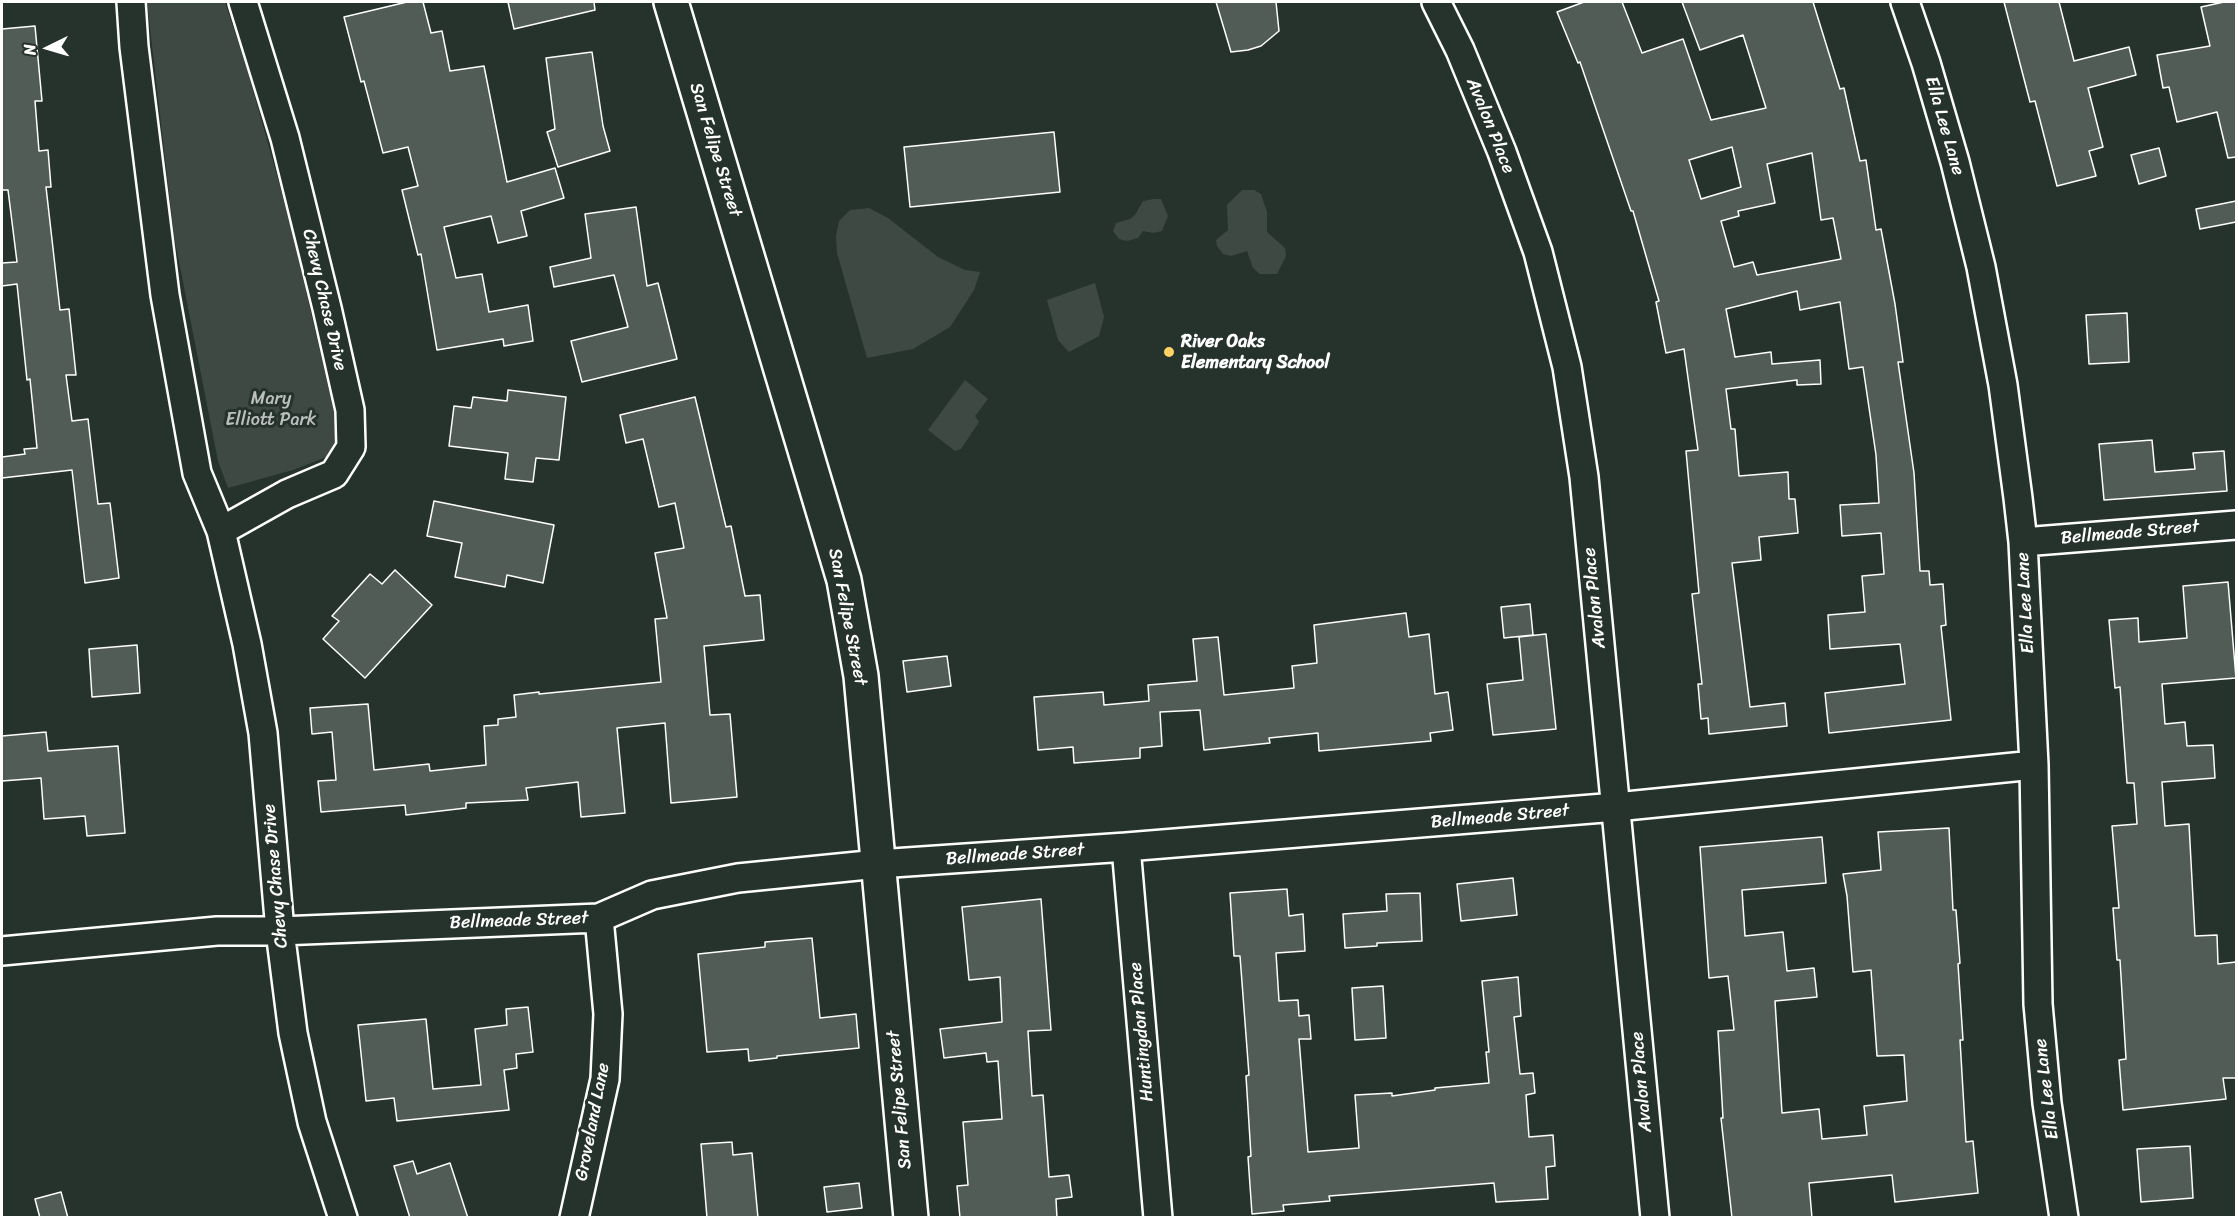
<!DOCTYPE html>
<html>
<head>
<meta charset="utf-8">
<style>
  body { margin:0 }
  #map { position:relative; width:2238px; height:1219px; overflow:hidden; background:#26332d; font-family:Sriracha,sans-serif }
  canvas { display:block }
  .frame { position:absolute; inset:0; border:3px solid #fff; pointer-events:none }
  .north { position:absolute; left:18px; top:18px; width:60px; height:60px; -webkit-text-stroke:4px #26332d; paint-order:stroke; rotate:265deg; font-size:16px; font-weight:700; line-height:24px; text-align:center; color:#fff }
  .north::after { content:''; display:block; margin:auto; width:21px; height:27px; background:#fff; clip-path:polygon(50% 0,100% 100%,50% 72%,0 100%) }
</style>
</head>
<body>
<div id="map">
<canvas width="2238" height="1219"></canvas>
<div class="frame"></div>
<div class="north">N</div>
</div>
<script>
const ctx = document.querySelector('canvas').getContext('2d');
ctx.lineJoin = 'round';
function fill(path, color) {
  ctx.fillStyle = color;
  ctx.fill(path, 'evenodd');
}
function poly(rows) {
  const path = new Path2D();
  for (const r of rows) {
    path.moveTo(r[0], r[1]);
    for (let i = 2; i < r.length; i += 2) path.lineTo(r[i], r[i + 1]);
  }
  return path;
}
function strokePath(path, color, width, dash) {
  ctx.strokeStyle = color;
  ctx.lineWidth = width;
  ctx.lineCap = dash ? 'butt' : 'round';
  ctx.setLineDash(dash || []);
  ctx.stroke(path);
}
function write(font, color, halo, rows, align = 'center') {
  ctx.font = font + ' Sriracha,sans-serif';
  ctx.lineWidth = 6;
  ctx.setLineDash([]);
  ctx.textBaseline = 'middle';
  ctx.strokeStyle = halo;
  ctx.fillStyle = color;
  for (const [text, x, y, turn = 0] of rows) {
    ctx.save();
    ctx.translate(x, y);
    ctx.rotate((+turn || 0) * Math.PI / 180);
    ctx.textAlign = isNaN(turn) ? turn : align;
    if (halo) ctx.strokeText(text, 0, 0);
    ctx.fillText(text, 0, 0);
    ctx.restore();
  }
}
const green = poly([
  [147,2,225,2,246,66,289,218,334,412,338,442,329,456,293,470,228,488,218,461,174,236],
  [1242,190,1254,190,1261,194,1267,212,1267,232,1285,248,1286,256,1277,274,1260,274,1253,268,1247,251,1231,256,1223,254,1217,246,1216,240,1228,230,1227,205],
  [1154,199,1161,199,1168,216,1162,231,1153,233,1143,231,1138,238,1127,241,1119,239,1113,231,1116,223,1130,219,1135,215,1143,201],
  [869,208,888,218,938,257,965,270,980,272,974,290,950,327,913,349,867,358,837,253,836,236,839,221,850,210],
  [1095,283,1104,317,1099,336,1069,352,1058,340,1047,300],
  [965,380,988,399,975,416,979,422,961,449,955,451,928,430]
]);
const building = poly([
  [407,2,423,2,431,33,442,31,450,71,484,66,507,182,555,168,564,198,521,211,527,236,498,243,491,216,444,227,456,278,482,274,489,312,528,305,533,341,504,346,503,339,437,350,421,254,418,255,402,190,418,186,408,147,383,153,364,81,361,82,344,17,407,2],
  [508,2,594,2,595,10,514,29,508,2],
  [1216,2,1276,2,1279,31,1261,46,1248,50,1231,52,1216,2],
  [1584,2,1622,2,1642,53,1683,39,1711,120,1766,108,1743,35,1700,50,1682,2,1813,2,1840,89,1844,88,1860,161,1866,160,1876,230,1881,229,1895,304,1903,362,1898,362,1914,473,1920,571,1929,571,1930,585,1943,584,1946,625,1941,626,1951,720,1829,733,1825,693,1905,684,1900,644,1830,649,1828,615,1865,612,1862,576,1884,574,1881,533,1842,536,1840,505,1879,503,1876,455,1863,367,1849,369,1840,302,1800,310,1797,291,1726,309,1735,357,1771,352,1772,364,1820,360,1821,384,1797,385,1797,380,1726,389,1731,429,1735,429,1739,476,1788,472,1789,499,1795,499,1798,533,1759,537,1761,560,1732,563,1750,707,1785,703,1787,726,1709,734,1708,718,1701,719,1698,684,1702,684,1692,594,1699,593,1686,451,1698,450,1684,349,1666,353,1656,302,1659,301,1633,211,1631,211,1580,62,1578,63,1557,12,1584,2],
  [1732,147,1741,187,1701,199,1689,160,1732,147],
  [1812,153,1821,220,1833,218,1841,259,1757,275,1753,262,1734,267,1721,221,1739,216,1738,211,1775,203,1767,164,1812,153],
  [2004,2,2059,2,2074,61,2129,47,2136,75,2088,88,2103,147,2089,151,2096,176,2057,186,2035,101,2030,102,2004,2],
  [2224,2,2236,2,2236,157,2228,158,2217,112,2177,122,2169,87,2163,88,2157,55,2210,46,2201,7,2224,2],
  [35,26,42,101,35,101,39,151,48,150,51,187,46,187,60,310,69,309,76,375,66,375,72,421,88,419,98,504,110,503,119,578,85,583,72,470,2,478,2,457,25,454,24,449,37,448,30,379,27,380,17,284,2,286,2,263,17,262,8,190,2,190,2,29,35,26],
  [592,52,603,126,610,151,558,167,547,132,555,129,546,58,592,52],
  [1054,132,1060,192,910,207,904,147,1054,132],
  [2159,148,2166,176,2139,184,2131,155,2159,148],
  [2236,201,2236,222,2200,229,2196,209,2236,201],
  [636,207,647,286,658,283,677,359,582,382,571,341,628,327,614,275,554,287,550,267,591,258,585,214,636,207],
  [2127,313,2129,362,2089,364,2086,315,2127,313],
  [508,390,566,397,559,460,536,458,533,482,505,479,508,453,449,446,454,406,471,408,473,397,507,401,508,390],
  [695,397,726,527,731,526,745,596,760,595,764,640,704,646,710,715,730,714,737,797,671,803,665,723,617,728,625,813,581,817,578,782,526,788,528,800,466,803,466,808,406,815,405,805,321,812,318,781,336,780,332,732,312,734,310,708,368,704,374,770,429,764,430,771,486,765,484,726,498,725,498,719,516,717,514,695,539,692,539,694,661,682,655,619,667,618,655,553,684,548,675,503,659,507,643,439,626,443,620,415,695,397],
  [2152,440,2155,472,2195,469,2193,453,2224,451,2227,491,2104,500,2099,444,2152,440],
  [434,501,554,525,543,583,507,575,505,587,455,577,462,543,427,536,434,501],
  [395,570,432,605,365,678,323,639,339,621,332,616,370,574,382,584,395,570],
  [2228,582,2236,678,2162,684,2165,724,2185,722,2187,746,2213,745,2215,778,2162,782,2165,826,2189,824,2195,936,2217,935,2218,964,2236,962,2236,1078,2223,1078,2226,1099,2123,1110,2119,1060,2126,1059,2120,960,2117,960,2113,908,2119,908,2112,826,2137,824,2134,783,2127,783,2120,687,2115,688,2109,620,2138,618,2139,642,2187,638,2183,586,2228,582],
  [1530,604,1533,635,1504,638,1501,607,1530,604],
  [1406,613,1409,637,1429,634,1435,694,1448,692,1453,730,1430,733,1431,741,1319,751,1318,733,1269,738,1270,743,1204,750,1200,710,1160,712,1162,746,1140,748,1140,758,1074,763,1073,747,1038,750,1034,697,1103,692,1104,705,1149,701,1148,685,1197,681,1193,639,1218,637,1224,695,1294,688,1292,666,1317,663,1314,625,1406,613],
  [1546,634,1556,729,1493,735,1487,684,1523,680,1519,637,1546,634],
  [137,645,140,693,92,697,89,649,137,645],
  [947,656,951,686,907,692,903,661,947,656],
  [46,732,48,751,118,746,125,833,87,836,85,816,44,819,41,778,2,781,2,736,46,732],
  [1949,828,1953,910,1956,910,1960,963,1958,964,1963,1040,1960,1040,1966,1142,1973,1141,1978,1193,1895,1202,1892,1175,1809,1183,1812,1218,1732,1218,1721,1118,1723,1118,1718,1031,1734,1030,1728,976,1709,978,1700,847,1822,837,1826,883,1742,890,1745,936,1783,932,1787,971,1814,968,1817,997,1775,1001,1782,1113,1819,1109,1822,1139,1867,1135,1864,1106,1907,1101,1904,1055,1877,1056,1871,970,1853,972,1847,896,1843,874,1881,870,1878,832,1949,828],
  [1513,878,1517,915,1461,921,1457,884,1513,878],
  [1287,889,1289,916,1303,914,1305,951,1276,953,1279,1001,1298,1000,1299,1016,1309,1015,1311,1039,1299,1039,1308,1152,1359,1148,1355,1095,1392,1093,1392,1096,1435,1090,1435,1088,1489,1083,1486,1052,1489,1052,1482,981,1518,977,1521,1016,1514,1017,1520,1074,1533,1073,1535,1093,1526,1095,1529,1137,1553,1135,1555,1166,1546,1167,1548,1199,1496,1202,1494,1183,1329,1196,1330,1201,1283,1205,1284,1211,1252,1214,1248,1157,1251,1156,1246,1076,1249,1075,1240,956,1234,956,1230,893,1287,889],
  [1420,893,1422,941,1377,943,1377,946,1345,948,1343,914,1387,911,1386,894,1420,893],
  [1041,899,1051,1030,1028,1031,1032,1096,1043,1095,1049,1177,1069,1175,1072,1197,1056,1199,1057,1218,960,1218,957,1186,968,1185,963,1122,1002,1119,998,1061,987,1062,986,1053,944,1058,940,1029,1002,1022,1000,977,969,980,962,907,1041,899],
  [812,938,820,1018,856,1014,859,1048,777,1056,777,1058,749,1061,748,1049,707,1052,698,954,765,947,765,942,812,938],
  [1383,986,1386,1038,1355,1040,1352,988,1383,986],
  [528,1007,533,1052,516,1054,517,1068,504,1070,509,1110,397,1121,394,1098,366,1101,358,1025,426,1019,433,1089,481,1085,475,1029,507,1025,506,1009,528,1007],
  [732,1142,733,1155,752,1153,758,1218,707,1218,701,1144,732,1142],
  [2190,1146,2193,1198,2141,1202,2137,1149,2190,1146],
  [413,1161,417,1174,450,1163,468,1218,410,1218,394,1166,413,1161],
  [859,1183,862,1208,827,1212,824,1187,859,1183],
  [61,1192,68,1218,40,1218,35,1199,61,1192]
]);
const minor = poly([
  [131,2,134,47,165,295,197,473,221,531,247,644,263,733,280,931,293,1033,312,1122,343,1218],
  [1436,2,1460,50,1502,152,1538,252,1567,367,1584,477,1655,1218],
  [1905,2,1926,63,1955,162,1981,267,2003,385,2018,498,2023,542,2034,765,2038,1004,2047,1103,2064,1218],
  [221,531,287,494,334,474,351,447,350,410,327,308,285,138,243,2],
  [2023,542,2236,525],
  [1126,847,1158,1218],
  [2,951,217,931,280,931,599,918,652,895,738,878,878,864,1126,847,1616,807,2034,765],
  [574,1218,605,1079,608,1014,599,918]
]);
const major = poly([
  [671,2,844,580,861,676,911,1218]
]);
const markers = [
  [1169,352,6,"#ffd166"]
];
const streetNames = [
  ["Avalon Place",1490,126,68],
  ["Ella Lee Lane",1944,126,74],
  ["San Felipe Street",715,150,73],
  ["Chevy Chase Drive",324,300,77],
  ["Bellmeade Street",2130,533,-5],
  ["Avalon Place",1595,598,-96],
  ["Ella Lee Lane",2026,603,-93],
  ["San Felipe Street",847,617,79],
  ["Bellmeade Street",1500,817,-5],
  ["Bellmeade Street",1015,855,-4],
  ["Chevy Chase Drive",276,876,-95],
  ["Bellmeade Street",519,921,-2],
  ["Huntingdon Place",1142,1032,-95],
  ["Avalon Place",1642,1082,-95],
  ["Ella Lee Lane",2047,1089,-97],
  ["San Felipe Street",900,1100,-95],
  ["Groveland Lane",593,1122,-79]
];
const poiNames = [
  ["River Oaks",1181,342],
  ["Elementary School",1181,363]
];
const parkNames = [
  ["Mary",271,399],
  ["Elliott Park",271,420]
];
fill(green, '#3e4944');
fill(building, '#515c57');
strokePath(building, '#fff', 1.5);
strokePath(minor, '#fff', 32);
strokePath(major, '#fff', 38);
strokePath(minor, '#26332d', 27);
strokePath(major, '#26332d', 33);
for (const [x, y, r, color] of markers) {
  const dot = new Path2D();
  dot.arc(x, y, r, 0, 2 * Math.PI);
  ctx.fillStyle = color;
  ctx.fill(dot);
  strokePath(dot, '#26332d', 2);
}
write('18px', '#fff', '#26332d', streetNames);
write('bold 18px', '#fff', '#26332d', poiNames, 'left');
write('18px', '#bbbfbe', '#26332d', parkNames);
</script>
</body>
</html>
